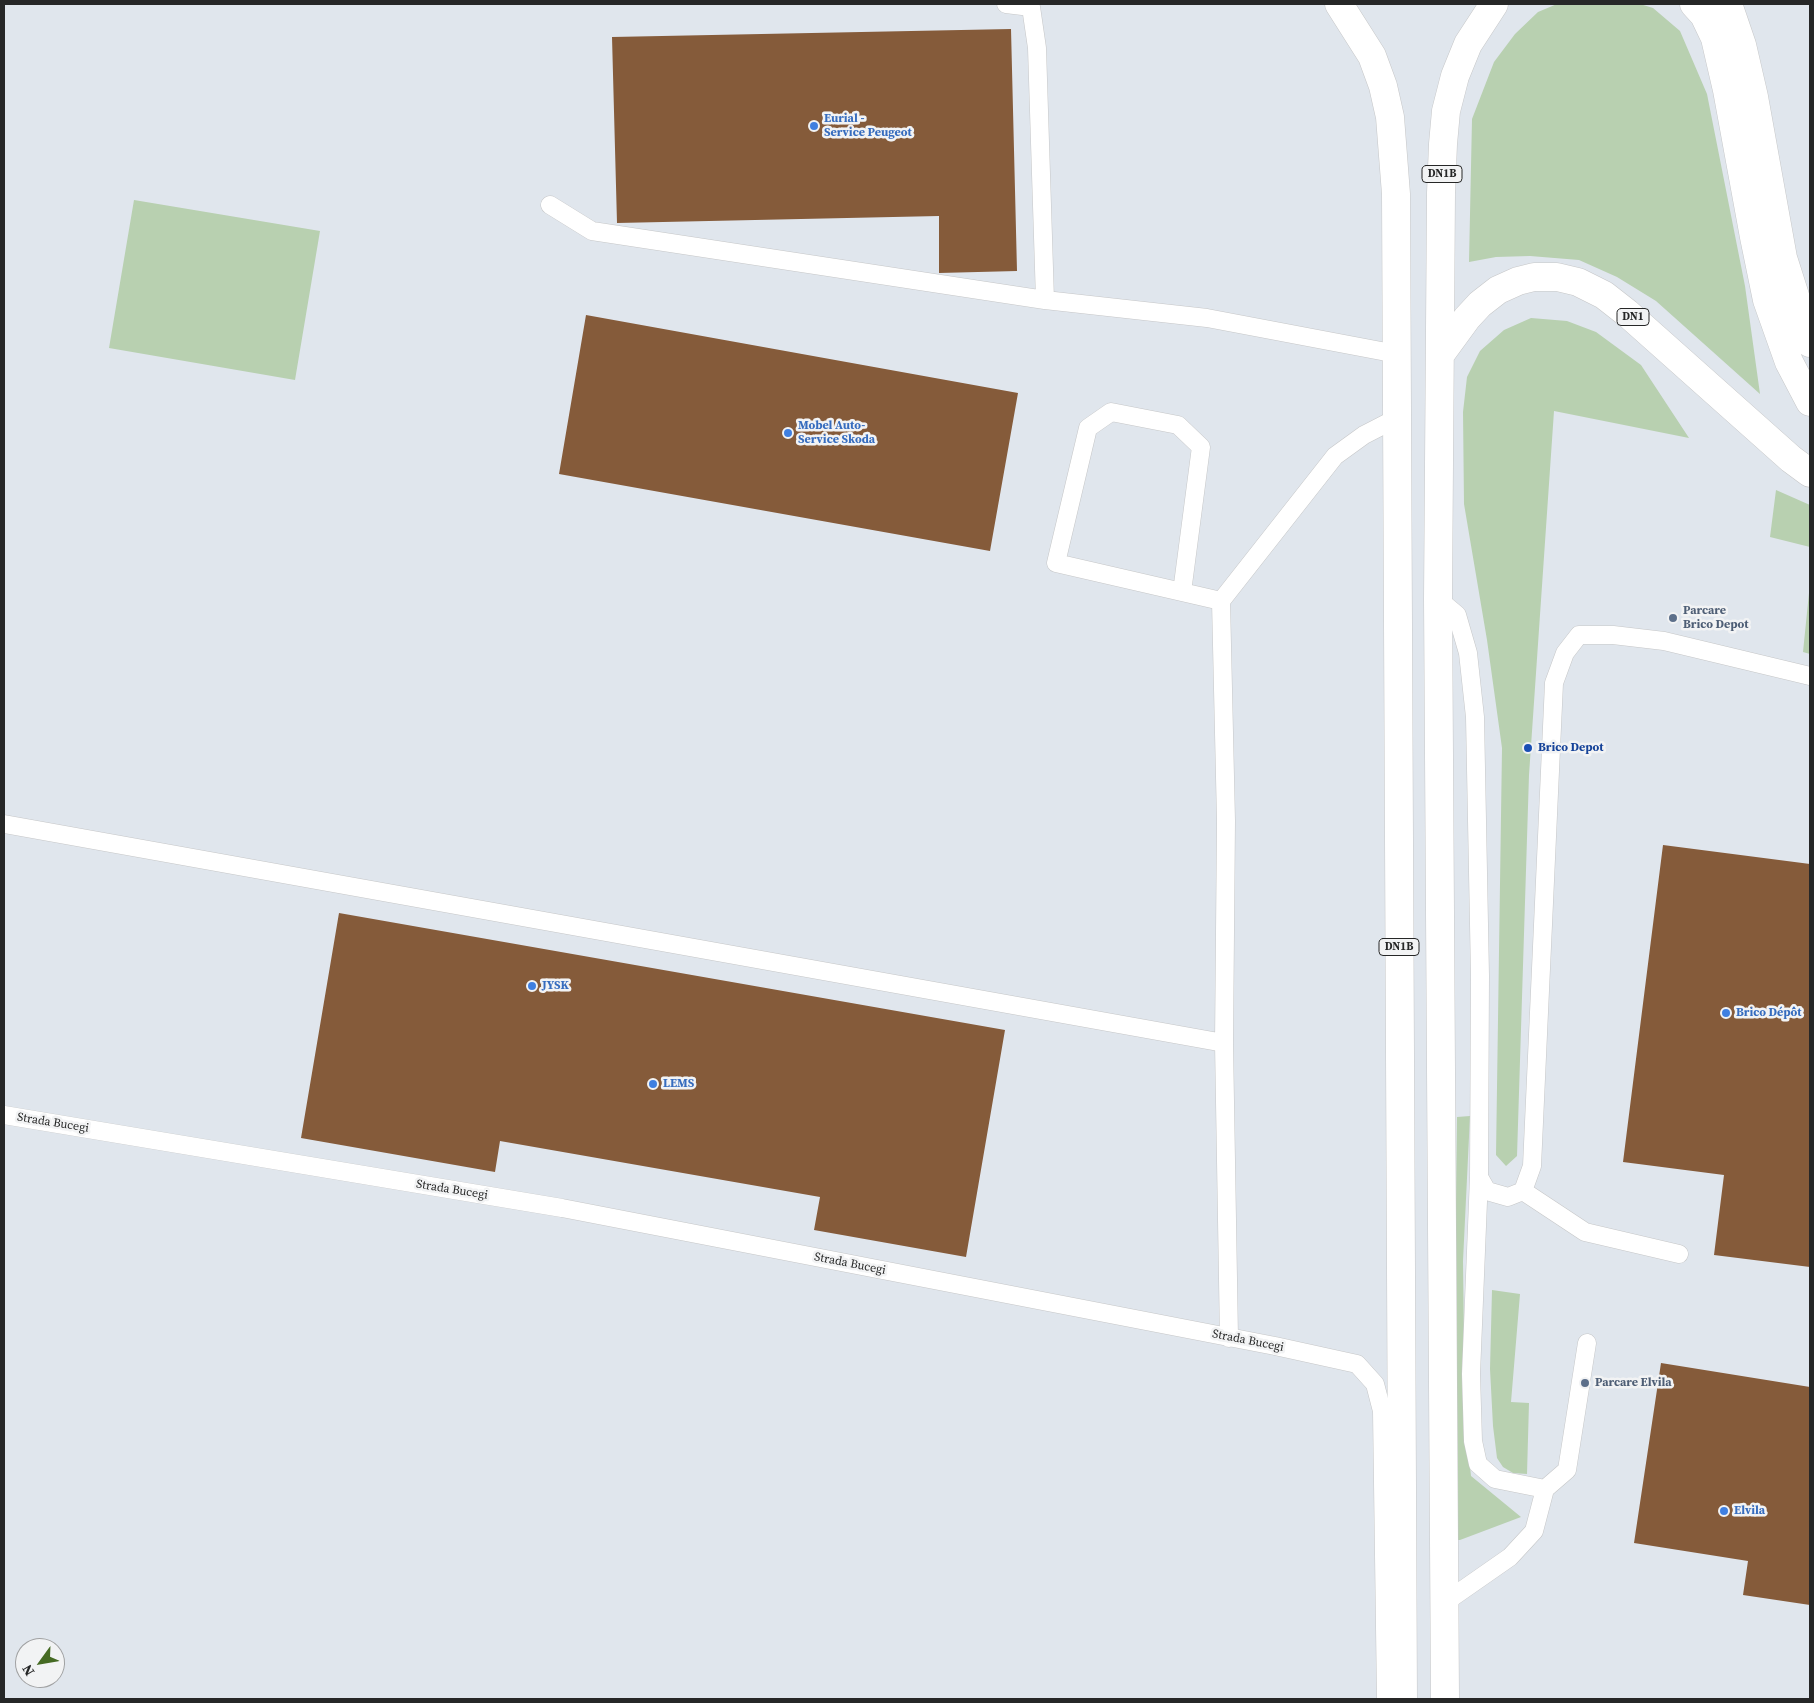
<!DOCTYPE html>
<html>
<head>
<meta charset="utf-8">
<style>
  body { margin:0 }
  #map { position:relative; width:1814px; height:1703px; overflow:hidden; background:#f2f3f4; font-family:"Source Serif 4",serif }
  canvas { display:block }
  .frame { position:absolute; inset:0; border:5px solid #262727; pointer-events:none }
  .north { position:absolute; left:15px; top:1638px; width:50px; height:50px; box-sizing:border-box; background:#f2f3f4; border:1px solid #a0a1a2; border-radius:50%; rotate:238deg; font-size:14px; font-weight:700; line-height:20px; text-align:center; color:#262727 }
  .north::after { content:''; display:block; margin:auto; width:18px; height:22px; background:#456a23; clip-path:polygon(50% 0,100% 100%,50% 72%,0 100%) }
</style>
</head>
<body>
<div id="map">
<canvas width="1814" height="1703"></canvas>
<div class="frame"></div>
<div class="north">N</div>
</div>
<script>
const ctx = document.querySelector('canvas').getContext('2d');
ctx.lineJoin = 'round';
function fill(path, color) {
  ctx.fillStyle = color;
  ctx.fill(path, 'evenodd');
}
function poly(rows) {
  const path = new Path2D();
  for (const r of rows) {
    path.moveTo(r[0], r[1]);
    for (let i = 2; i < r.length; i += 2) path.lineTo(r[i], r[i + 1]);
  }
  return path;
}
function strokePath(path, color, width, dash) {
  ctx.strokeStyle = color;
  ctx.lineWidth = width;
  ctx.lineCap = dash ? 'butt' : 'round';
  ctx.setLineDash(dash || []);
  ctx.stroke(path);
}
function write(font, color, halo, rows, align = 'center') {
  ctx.font = font + ' "Source Serif 4",serif';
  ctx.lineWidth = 5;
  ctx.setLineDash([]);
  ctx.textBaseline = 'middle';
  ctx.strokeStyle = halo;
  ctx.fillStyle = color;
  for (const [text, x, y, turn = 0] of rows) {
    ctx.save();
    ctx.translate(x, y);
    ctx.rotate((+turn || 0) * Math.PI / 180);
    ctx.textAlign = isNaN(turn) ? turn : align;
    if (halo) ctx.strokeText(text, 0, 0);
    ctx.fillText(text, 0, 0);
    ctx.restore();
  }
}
const built = poly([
  [4,4,1810,4,1810,1699,4,1699],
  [25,1648,55,1648,55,1678,25,1678]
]);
const green = poly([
  [1557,4,1640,4,1653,8,1680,31,1707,94,1745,286,1760,394,1656,301,1617,277,1579,260,1530,256,1496,257,1469,262,1472,119,1494,62,1515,34,1538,12],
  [134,200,320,231,295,380,109,348],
  [1531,318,1567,321,1596,332,1641,365,1689,438,1554,411,1529,775,1517,1156,1506,1166,1496,1155,1502,748,1487,640,1464,504,1463,412,1467,377,1480,351,1504,330],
  [1776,490,1810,505,1810,547,1770,537],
  [1810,583,1810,654,1803,652],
  [1470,1116,1463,1261,1465,1420,1471,1476,1521,1517,1460,1540,1452,1540,1457,1117],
  [1492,1290,1520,1294,1511,1402,1529,1403,1527,1474,1513,1473,1503,1467,1497,1458,1493,1426,1490,1369]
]);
const building = poly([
  [1011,29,1017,271,939,273,939,216,617,223,612,37],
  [586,315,1018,393,990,551,559,474],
  [1663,845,1810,864,1810,1267,1714,1255,1724,1175,1623,1162],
  [339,913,1005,1030,966,1257,814,1230,820,1197,500,1141,495,1172,301,1138],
  [1661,1363,1810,1387,1810,1605,1743,1595,1748,1561,1634,1543]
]);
const service = poly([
  [1006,4,1031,7,1037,48,1045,300],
  [550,205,592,231,1045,300,1207,318,1397,354],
  [1182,592,1201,447,1178,425,1111,412,1088,428,1056,563,1221,601,1335,456,1364,435,1397,418],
  [1438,599,1457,615,1468,653,1475,717,1480,976,1479,1177,1471,1374,1473,1441,1478,1464,1495,1479,1545,1489],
  [1221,601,1226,821,1224,1043,1229,1338],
  [4,824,1224,1043],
  [4,1115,562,1208,1275,1346,1357,1364,1375,1384,1382,1411,1386,1699],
  [1479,1177,1487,1191,1508,1197,1523,1191,1532,1166,1554,683,1565,653,1579,635,1613,635,1664,641,1810,676],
  [1523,1191,1585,1232,1679,1254],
  [1444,1603,1510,1557,1534,1531,1545,1489,1567,1470,1587,1343]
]);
const primary = poly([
  [1339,4,1372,56,1383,86,1390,117,1396,194,1403,1699],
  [1694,4,1704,15,1715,38,1727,90,1754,237,1767,300,1789,362,1810,402],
  [1728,4,1742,45,1754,97,1783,258,1810,343],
  [1440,355,1467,318,1480,304,1498,290,1518,281,1534,277,1557,277,1578,282,1604,295,1627,313,1791,459,1810,473],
  [1445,1699,1438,599,1441,193,1443,144,1446,111,1455,76,1468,44,1494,4]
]);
const markers = [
  [814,126,5,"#3f7fe0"],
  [788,433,5,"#3f7fe0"],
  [1673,618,5,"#5c6f8a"],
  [1528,748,5,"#1a4fb4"],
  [532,986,5,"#3f7fe0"],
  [1726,1013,5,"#3f7fe0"],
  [653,1084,5,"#3f7fe0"],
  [1585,1383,5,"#5c6f8a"],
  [1724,1511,5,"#3f7fe0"]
];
const shields = [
  [1442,174,40],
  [1633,317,32],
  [1399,947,40]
];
const shieldNames = [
  ["DN1B",1442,174],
  ["DN1",1633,317],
  ["DN1B",1399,947]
];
const shopNames = [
  ["Eurial -",824,119],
  ["Service Peugeot",824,133],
  ["Mobel Auto-",798,426],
  ["Service Skoda",798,440],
  ["JYSK",542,986],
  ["Brico Dépôt",1736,1013],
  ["LEMS",663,1084],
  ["Elvila",1734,1511]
];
const serviceNames = [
  ["Parcare",1683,611],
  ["Brico Depot",1683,625],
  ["Parcare Elvila",1595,1383]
];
const transitNames = [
  ["Brico Depot",1538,748]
];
const streetNames = [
  ["Strada Bucegi",53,1123,9],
  ["Strada Bucegi",452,1190,9],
  ["Strada Bucegi",850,1264,11],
  ["Strada Bucegi",1248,1341,11]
];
fill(built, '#e0e6ed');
fill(green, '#b8d0b0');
fill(building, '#855b3a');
strokePath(service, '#c6c7c8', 19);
strokePath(primary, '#c6c7c8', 29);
strokePath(service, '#fff', 18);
strokePath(primary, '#fff', 28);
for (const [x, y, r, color] of markers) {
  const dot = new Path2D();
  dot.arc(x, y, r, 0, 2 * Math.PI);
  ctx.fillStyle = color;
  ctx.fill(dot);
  strokePath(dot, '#f2f3f4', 2);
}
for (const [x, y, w] of shields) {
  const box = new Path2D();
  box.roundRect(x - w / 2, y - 8.5, w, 17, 4);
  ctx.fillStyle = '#f2f3f4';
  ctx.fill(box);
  strokePath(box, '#262727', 1);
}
write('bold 11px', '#262727', null, shieldNames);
write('bold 12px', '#366cbe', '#f2f3f4', shopNames, 'left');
write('bold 12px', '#4e5e75', '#f2f3f4', serviceNames, 'left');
write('bold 12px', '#164399', '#f2f3f4', transitNames, 'left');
write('12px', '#262727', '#f2f3f4', streetNames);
</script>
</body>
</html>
